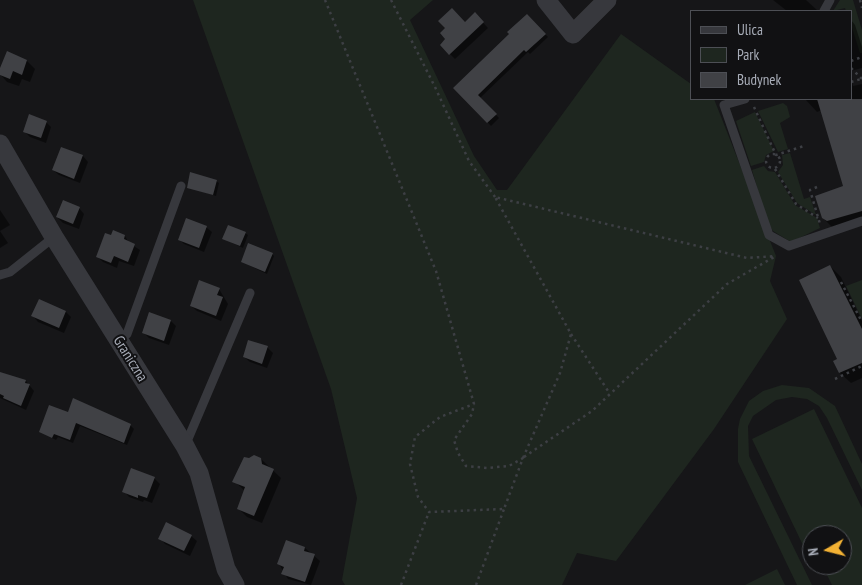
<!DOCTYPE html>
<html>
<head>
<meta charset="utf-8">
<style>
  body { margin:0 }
  #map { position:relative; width:862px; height:585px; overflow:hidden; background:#161618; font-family:"PT Sans Narrow",sans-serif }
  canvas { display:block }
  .legend { position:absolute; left:690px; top:10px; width:162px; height:90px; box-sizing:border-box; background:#111113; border:1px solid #4d4f55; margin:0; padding:6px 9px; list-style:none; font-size:15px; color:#a8adb8 }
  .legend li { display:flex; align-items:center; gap:10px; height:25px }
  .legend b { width:25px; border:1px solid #4d4f55 }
  .north { position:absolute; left:802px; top:525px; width:50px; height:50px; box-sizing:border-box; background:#111113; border:1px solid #4d4f55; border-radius:50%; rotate:262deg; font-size:14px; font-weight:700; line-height:20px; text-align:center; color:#a8adb8 }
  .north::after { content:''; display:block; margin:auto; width:18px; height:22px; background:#f2b134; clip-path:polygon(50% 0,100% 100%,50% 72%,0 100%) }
</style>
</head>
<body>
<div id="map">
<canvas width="862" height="585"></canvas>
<ul class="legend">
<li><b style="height:6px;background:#37383d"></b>Ulica</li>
<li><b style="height:14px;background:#1e261f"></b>Park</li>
<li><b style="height:14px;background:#404145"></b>Budynek</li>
</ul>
<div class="north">N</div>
</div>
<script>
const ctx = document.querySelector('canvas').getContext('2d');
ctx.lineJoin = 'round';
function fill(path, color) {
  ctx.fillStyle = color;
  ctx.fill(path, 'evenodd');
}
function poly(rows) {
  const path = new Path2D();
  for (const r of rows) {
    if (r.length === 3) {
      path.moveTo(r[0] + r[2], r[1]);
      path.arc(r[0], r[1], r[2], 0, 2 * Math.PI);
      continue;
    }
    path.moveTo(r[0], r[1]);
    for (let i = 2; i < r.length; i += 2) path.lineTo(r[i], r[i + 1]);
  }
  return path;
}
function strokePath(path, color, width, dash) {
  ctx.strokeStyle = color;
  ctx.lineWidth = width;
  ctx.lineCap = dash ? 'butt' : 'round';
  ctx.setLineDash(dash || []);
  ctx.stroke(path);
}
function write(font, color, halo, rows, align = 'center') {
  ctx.font = font + ' "PT Sans Narrow",sans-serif';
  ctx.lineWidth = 4;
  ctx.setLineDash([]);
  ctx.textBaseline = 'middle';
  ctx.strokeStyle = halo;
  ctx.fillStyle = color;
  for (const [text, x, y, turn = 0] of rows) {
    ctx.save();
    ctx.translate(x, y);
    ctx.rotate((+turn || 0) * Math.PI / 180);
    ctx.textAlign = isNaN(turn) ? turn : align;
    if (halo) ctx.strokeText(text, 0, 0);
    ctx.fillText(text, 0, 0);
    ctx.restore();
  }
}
const green = poly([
  [193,0,433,0,410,20,474,156,497,190,507,190,621,34,691,84,691,99,714,99,776,256,770,281,787,319,714,429,616,561,577,553,562,585,345,585,342,580,357,498,331,389],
  [840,0,853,0,862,30,862,53,860,53,851,25,851,11,846,11,845,8,833,11],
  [783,103,787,106,790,117,780,123,788,149,778,152,758,111],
  [755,112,774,151,766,155,764,162,751,166,736,121],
  [790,153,804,199,810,197,816,215,797,203,778,172,783,165,782,155],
  [764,166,768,171,775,172,795,205,817,218,820,228,791,242,773,231,767,222,752,170],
  [862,280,862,319,846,286],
  [782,385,809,388,835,406,862,464,862,490,827,418,819,406,807,399,792,397,776,400,753,416,748,426,749,456,812,585,797,585,738,462,738,429,740,419,749,401,763,391],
  [814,409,862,508,862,585,832,585,822,565,842,565,842,535,812,535,812,564,752,439],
  [777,569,785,585,745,585]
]);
const shadow = poly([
  [773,0,806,0,817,10,787,11],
  [475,14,488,28,455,59,441,45,447,39,447,29,466,23],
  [526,15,548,37,530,54,528,52,480,98,499,118,491,126,455,88,511,34],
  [851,20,855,25,862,47,862,68,851,71],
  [27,61,35,69,30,82,22,79,19,86,7,82,0,74,0,71],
  [851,78,853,86,862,84,862,225,834,229,823,218,845,187,822,110,817,112,805,99,851,99],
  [46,122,51,127,46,143,30,137,25,132],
  [62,148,83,156,88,162,80,183,59,175,53,170],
  [216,181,219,183,216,196,188,187],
  [79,208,84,214,79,229,63,223,57,217],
  [0,210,10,225,0,231,8,243,0,248],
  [186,220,207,228,212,232,204,252,184,244,179,239],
  [245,233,248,235,243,248,224,239],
  [112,236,125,236,129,243,140,250,134,266,119,261,117,268,103,262,98,257],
  [272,254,274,256,267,274,242,262],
  [830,266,841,277,862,321,862,378,851,383,840,373,835,362,839,359],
  [219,289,228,304,221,321,197,311,191,306],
  [66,312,71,317,64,333,38,322,33,316],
  [171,321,176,326,169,345,149,338,143,332],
  [267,347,273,353,267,368,250,362,244,357],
  [0,373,26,381,34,391,26,410,0,398],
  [68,414,130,425,134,429,127,445,80,426,73,443,58,437,56,440,40,432],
  [261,459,281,478,262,523,247,517,239,509,245,491,234,481,249,460],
  [154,478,160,484,152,503,144,500,143,502,129,497,124,491],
  [191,536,197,541,190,556,165,544,160,538],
  [305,548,320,561,311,585,288,579,279,564]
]);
const building = poly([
  [452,8,465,22,475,12,484,22,449,55,440,45,445,39,440,33,445,28,438,21],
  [527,14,546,34,526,52,524,50,478,95,497,114,487,123,453,88,509,34,507,32],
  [7,51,27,60,22,75,13,71,10,79,0,75,0,68],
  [817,99,862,99,862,211,827,221,822,218,815,196,843,186],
  [29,114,47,121,41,138,23,132],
  [61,147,83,155,74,179,52,170],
  [190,172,217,180,213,195,187,188],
  [63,200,80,207,73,224,56,217],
  [186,218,207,226,199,248,178,240],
  [228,225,246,232,240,246,222,239],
  [113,230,125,235,124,239,135,244,128,262,114,256,111,263,96,257,105,233,111,235],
  [248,243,273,253,265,272,241,262],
  [830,265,862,329,862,363,839,373,833,361,837,359,799,280],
  [199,280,220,288,217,295,223,297,216,316,190,306],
  [39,299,66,311,59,328,31,316],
  [149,312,171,320,164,341,142,333],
  [248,340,268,346,262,364,243,357],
  [0,372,26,380,25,383,30,384,21,406,3,398,4,396,0,394],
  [73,398,131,424,124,443,76,423,70,440,54,434,52,438,39,432,49,405,68,412],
  [254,455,261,458,262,464,274,469,254,516,237,509,245,487,232,482,244,457,249,458],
  [131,468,155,477,147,498,138,495,138,498,122,492],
  [166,522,192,535,184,551,158,539],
  [286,540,305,547,304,551,315,554,305,582,281,574,284,567,277,564]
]);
const path = poly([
  [325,0,436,271,474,404,472,414,454,440,458,453,466,466,487,468,509,466,523,458,504,509,429,512,418,497,410,464,415,437,440,417,474,404],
  [391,0,435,87,469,161,495,197],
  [860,0,862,8],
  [851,61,862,57],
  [851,68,862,79],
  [851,82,861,79],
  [754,107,776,155,804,146],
  [773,161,7],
  [775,169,796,204,818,218],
  [817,187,810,190,820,224],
  [841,282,862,322],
  [571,334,610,394],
  [835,379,862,366],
  [524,457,592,411,727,284,774,257],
  [523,458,560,373,571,334,495,197,747,258,776,256],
  [401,585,429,512],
  [476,585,504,509]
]);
const lane = poly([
  [824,11,830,0],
  [745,99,724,105,769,235,789,246,862,221],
  [0,275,10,272,54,237],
  [118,339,127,334,181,186],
  [185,446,250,293]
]);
const street = poly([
  [546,0,573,34,607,0],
  [0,144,54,237,185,446,199,473,226,569,235,585]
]);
const streetNames = [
  ["Graniczna",130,359,58]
];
fill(green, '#1e261f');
fill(shadow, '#0007');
fill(building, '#404145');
strokePath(path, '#3d3f44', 2.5, [2.5, 4]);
strokePath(lane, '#37383d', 9);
strokePath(street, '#37383d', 19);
write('15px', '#a8adb8', '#111113', streetNames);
</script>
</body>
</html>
